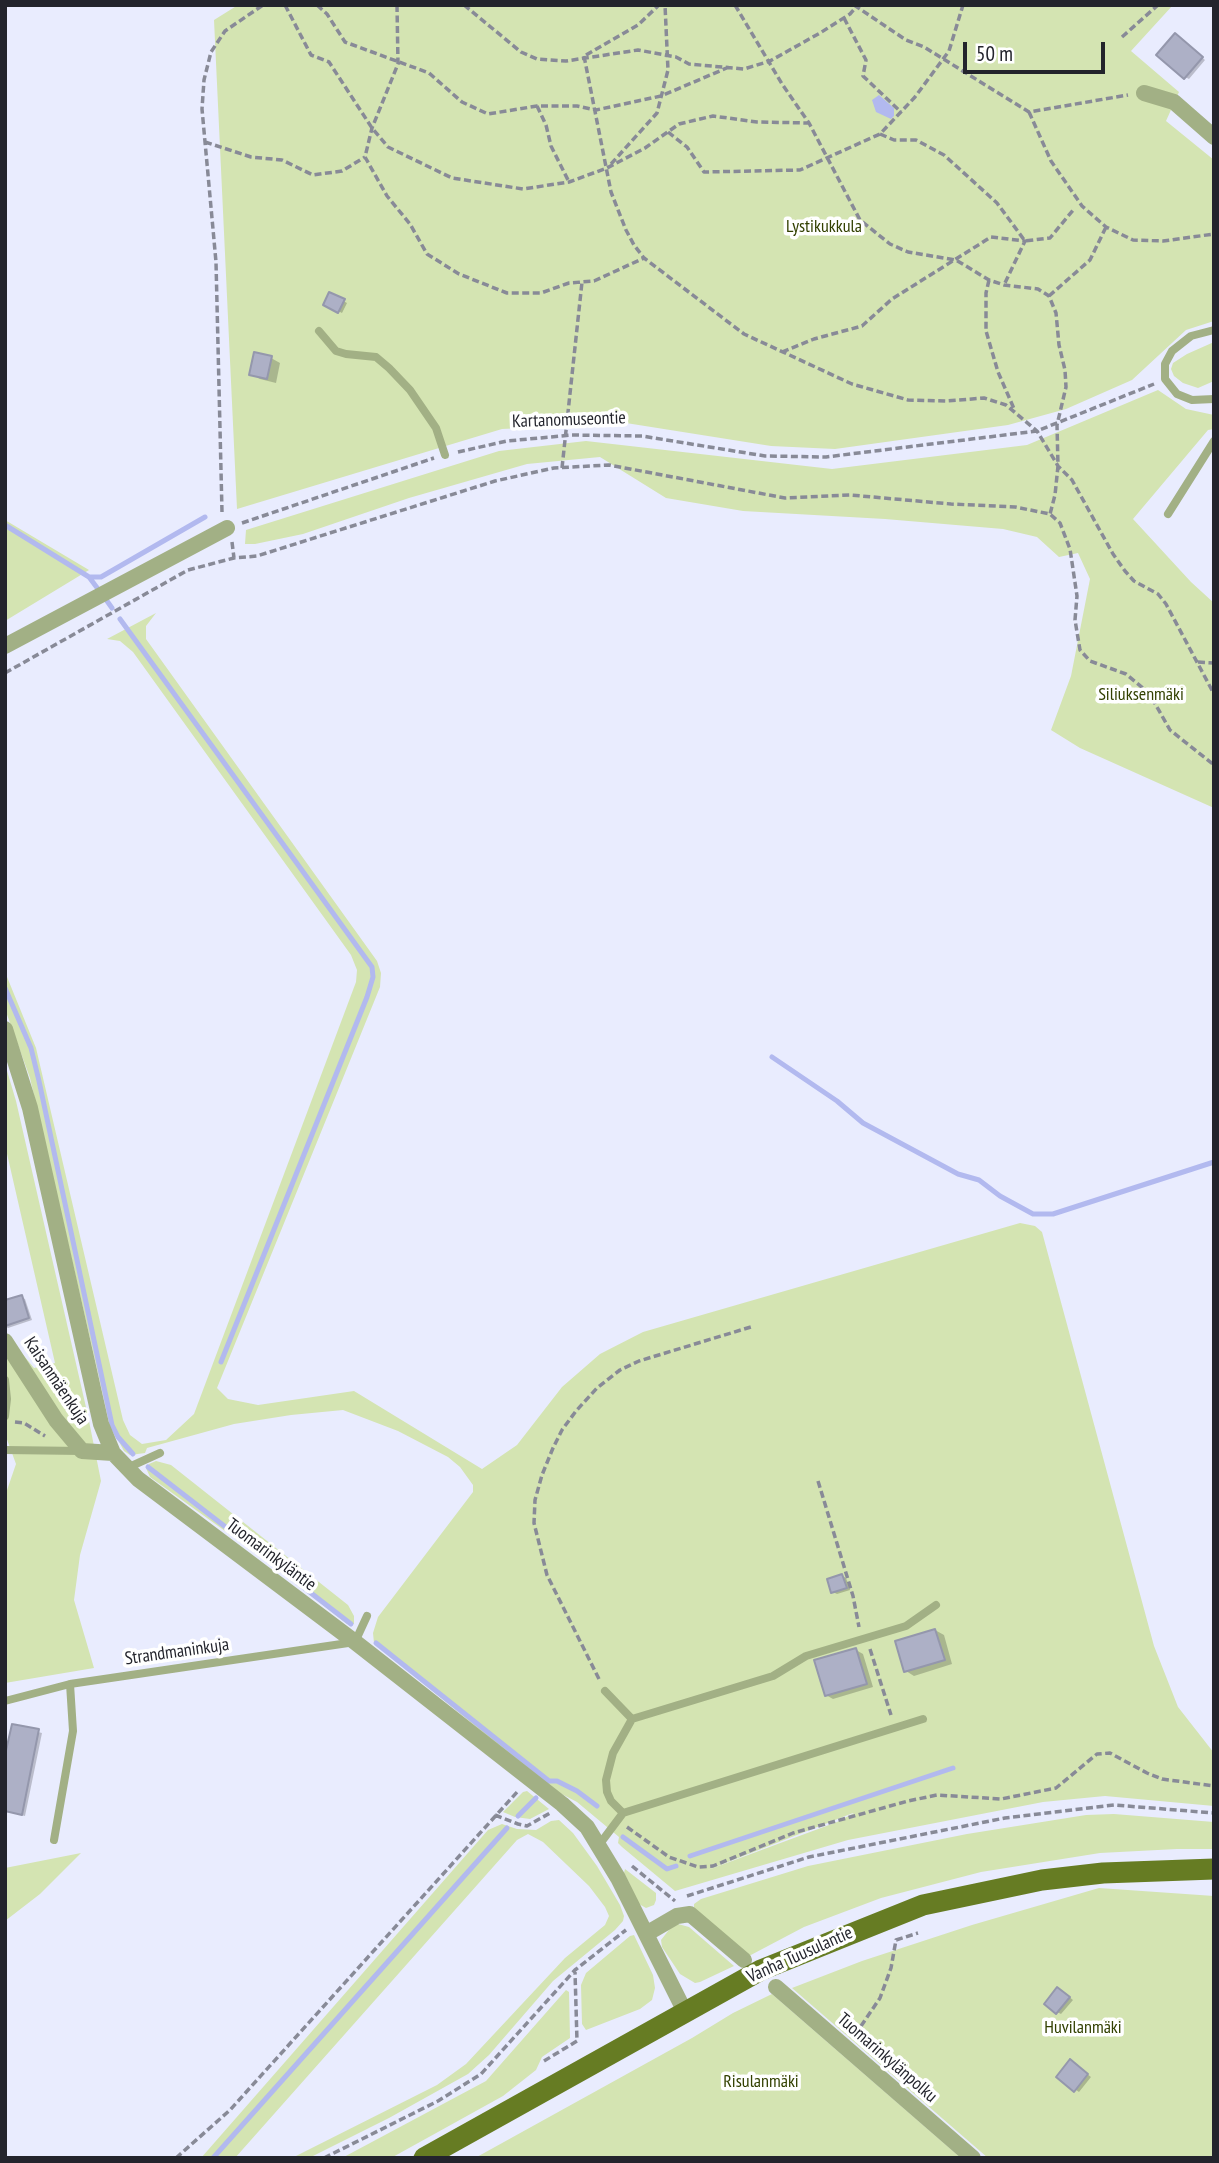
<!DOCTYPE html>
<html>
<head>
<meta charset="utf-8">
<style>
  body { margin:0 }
  #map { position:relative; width:1219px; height:2163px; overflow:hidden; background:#e9ecfe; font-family:"PT Sans Narrow",sans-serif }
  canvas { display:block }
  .frame { position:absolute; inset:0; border:7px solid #23242c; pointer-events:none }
  .scale { position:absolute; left:963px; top:42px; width:142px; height:32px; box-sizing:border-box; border:4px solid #23242c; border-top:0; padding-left:9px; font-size:21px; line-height:24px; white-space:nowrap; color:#23242c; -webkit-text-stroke:5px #fff; paint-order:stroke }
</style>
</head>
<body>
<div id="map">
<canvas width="1219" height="2163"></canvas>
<div class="frame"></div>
<div class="scale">50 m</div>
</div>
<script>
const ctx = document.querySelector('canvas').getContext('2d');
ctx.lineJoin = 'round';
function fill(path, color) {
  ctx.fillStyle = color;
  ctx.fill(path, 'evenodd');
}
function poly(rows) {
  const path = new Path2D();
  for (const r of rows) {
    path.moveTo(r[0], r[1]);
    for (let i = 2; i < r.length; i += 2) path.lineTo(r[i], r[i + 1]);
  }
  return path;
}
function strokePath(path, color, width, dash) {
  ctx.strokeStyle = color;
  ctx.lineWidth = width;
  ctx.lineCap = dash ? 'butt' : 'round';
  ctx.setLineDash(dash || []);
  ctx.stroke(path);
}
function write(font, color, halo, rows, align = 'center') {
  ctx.font = font + ' "PT Sans Narrow",sans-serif';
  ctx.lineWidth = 7;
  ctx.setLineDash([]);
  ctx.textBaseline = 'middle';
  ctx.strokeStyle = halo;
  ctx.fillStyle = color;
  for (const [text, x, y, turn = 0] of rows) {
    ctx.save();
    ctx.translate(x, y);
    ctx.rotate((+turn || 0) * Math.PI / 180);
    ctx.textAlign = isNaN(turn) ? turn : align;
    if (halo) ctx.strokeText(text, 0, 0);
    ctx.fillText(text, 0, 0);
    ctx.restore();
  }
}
const green = poly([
  [238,5,1173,5,1131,51,1179,92,1166,121,1214,160,1214,321,1186,330,1132,380,1066,409,1008,425,835,449,771,446,626,423,502,429,237,509,214,20],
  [1214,342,1214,381,1198,388,1183,383,1174,376,1171,369,1173,363,1187,354],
  [1158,390,1186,409,1214,415,1214,429,1208,430,1133,519,1191,582,1214,603,1214,808,1080,748,1051,730,1071,676,1090,579,1078,553,1059,557,1037,537,1003,529,885,519,743,511,666,498,600,457,527,464,409,498,303,534,255,544,245,544,246,530,499,451,586,441,832,469,1027,445],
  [5,520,89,570,5,621],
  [156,613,146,626,146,639,377,961,381,973,380,987,217,1388,228,1399,258,1405,354,1391,482,1469,517,1445,562,1387,600,1354,643,1332,1020,1223,1035,1226,1042,1232,1154,1646,1178,1707,1214,1753,1214,1806,1105,1796,1043,1802,848,1840,675,1891,622,1847,618,1843,619,1837,577,1802,552,1789,374,1643,373,1633,378,1617,473,1492,473,1485,460,1467,448,1457,398,1431,343,1410,291,1415,234,1424,147,1448,145,1453,130,1455,124,1451,110,1425,30,1078,5,1009,5,972,36,1048,123,1420,130,1435,142,1444,166,1440,194,1414,356,982,357,970,351,955,133,652,120,641,107,639],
  [854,1813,837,1822,705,1871,853,1813],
  [5,1064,16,1101,88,1416,101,1481,80,1555,74,1600,94,1668,5,1683,5,1496,16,1464,5,1434,5,1333,34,1368,55,1363,5,1145],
  [156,1461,171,1465,348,1605,354,1616,354,1624,347,1624,264,1559,150,1477,146,1468,149,1464],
  [527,1791,549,1809,530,1819,515,1817,503,1812,523,1792],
  [1114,1814,1214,1822,1214,1849,1177,1849,1100,1853,981,1872,881,1898,804,1927,749,1956,694,1908,694,1904,701,1899,808,1866,967,1834,1086,1815],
  [559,1820,573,1833,597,1866,620,1905,624,1916,623,1921,615,1930,553,1981,489,2055,468,2074,389,2118,309,2158,292,2158,437,2085,466,2064,565,1958,605,1925,609,1916,605,1907,589,1886,543,1842,528,1834,517,1840,235,2158,201,2158,488,1830,502,1824,517,1829,536,1830,551,1821],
  [81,1853,40,1894,5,1921,5,1868],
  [625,1869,656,1893,656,1900,654,1905,646,1908,639,1904,624,1873],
  [1099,1888,1214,1896,1214,2158,988,2158,792,1988,862,1961,972,1925],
  [678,1924,689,1927,734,1966,700,1982,695,1983,680,1974,662,1947,661,1940,672,1926],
  [634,1935,653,1975,655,1988,652,2000,640,2009,586,2030,582,2024,581,1985,586,1973,630,1936],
  [566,1990,569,1992,570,2038,542,2057,536,2070,503,2096,391,2158,342,2158,486,2081],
  [772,1994,961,2158,475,2158,692,2038,733,2013]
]);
const water = poly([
  [879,95,894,108,894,116,891,119,876,112,872,100]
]);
const shadow = poly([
  [1179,38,1205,60,1189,79,1185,77],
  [330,294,347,303,342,313,325,304],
  [271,358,280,363,276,383,260,379,251,374],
  [21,1297,25,1299,32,1320,8,1328,5,1326,5,1302],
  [842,1576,846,1578,850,1590,837,1594,833,1592],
  [935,1630,944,1635,952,1664,914,1676,906,1671],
  [856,1650,863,1654,873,1687,833,1699,826,1695],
  [13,1726,42,1733,25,1816,5,1811,5,1763],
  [1062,1991,1073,2000,1061,2014,1057,2012],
  [1074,2064,1091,2077,1079,2092,1058,2077]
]);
const stream = poly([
  [5,525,89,577,98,589],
  [89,577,101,577,205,517],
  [107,601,112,608],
  [120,619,372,967,373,977,367,997,221,1362],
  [5,988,31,1048,39,1081,112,1425,118,1437,133,1454],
  [772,1057,837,1101,863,1123,958,1174,979,1180,1000,1196,1033,1214,1053,1214,1214,1162],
  [148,1467,351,1624],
  [376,1643,549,1781],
  [549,1781,557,1781,577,1791,597,1806],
  [518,1816,536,1798],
  [623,1837,667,1869,676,1866],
  [690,1856,953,1768],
  [213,2158,507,1828]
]);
const building = poly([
  [1175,33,1203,57,1184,79,1156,55,1175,33],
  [329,292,345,299,338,313,323,305,329,292],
  [254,352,272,356,267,379,249,375,254,352],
  [22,1295,29,1318,5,1326,5,1300,22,1295],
  [842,1574,847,1588,831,1593,827,1579,842,1574],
  [935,1629,945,1660,904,1672,895,1641,935,1629],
  [856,1648,867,1684,825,1696,814,1660,856,1648],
  [12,1724,39,1729,22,1815,5,1811,5,1755,12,1724],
  [1057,1987,1070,1997,1056,2014,1044,2004,1057,1987],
  [1070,2059,1088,2074,1074,2092,1056,2077,1070,2059]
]);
const path = poly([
  [285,5,311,55,329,62,372,128,388,147,452,178,523,189,569,182,607,168,645,148,679,124,713,116,757,122,809,123],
  [317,5,327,14,345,42,429,73,462,102,488,114,537,106,577,106,596,110,661,96,729,67],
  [397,5,398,64,372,128,365,157,387,196,410,224,427,254,459,274,507,293,541,293,569,283,594,281,644,258],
  [464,5,521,52,537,59,566,61,638,50,676,57,689,64,744,69,770,61,820,33,850,14,858,5],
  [735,5,782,84,809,123,860,220,890,244,908,252,956,260,989,280,1004,285,1038,289,1049,296,1056,313,1059,345,1065,370,1066,387,1057,425,1058,466,1055,495,1050,514],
  [854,5,906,40,924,47,1029,112,1128,95],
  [844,18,866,60,863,76,901,112],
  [1122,37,1158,5],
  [586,55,638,25,659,5],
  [584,56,611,192,626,230,634,245,644,258,744,334,852,384,908,400,946,401,984,398,1006,405,1037,431,1058,466,1072,480,1113,554,1125,571,1134,581,1158,594,1166,604,1214,694],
  [537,106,546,125,551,146,569,182],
  [1029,112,1051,161,1082,206,1106,227,1133,240,1163,241,1214,234],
  [668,132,687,147,704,172,800,170,880,134,915,97,949,51,963,5],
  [880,134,894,140,916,140,944,155,997,203,1025,241,1050,238,1074,209],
  [205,142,251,157,282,160,313,175,342,171,365,157],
  [611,164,657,113,668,70,665,5],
  [989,280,986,293,986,331,998,372,1015,411],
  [1049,296,1090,260,1106,227],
  [782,352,814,339,862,326,892,299,991,237,1025,241,1004,285],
  [458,452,507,441,572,435,642,436,765,456,826,457,1037,431,1154,384],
  [562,468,582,282],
  [222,512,216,262,202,109,204,80,211,52,225,31,263,5],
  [242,523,434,458],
  [232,542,234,558],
  [1198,662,1214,663],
  [5,673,188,570,234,558,257,556,495,481,554,468,609,465,785,498,850,495,951,504,1015,507,1050,514,1060,523,1070,549,1077,596,1075,620,1080,650,1090,661,1126,674,1149,693,1170,730,1214,765],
  [15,1422,24,1423,45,1436],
  [818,1481,853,1596,859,1627],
  [870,1649,891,1715],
  [599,1679,547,1575,534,1523,535,1500,542,1475,553,1448,562,1430,576,1411,597,1388,620,1370,639,1361,754,1326],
  [495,1815,518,1824,527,1826,550,1813],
  [627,1827,669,1857,698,1867,713,1866,793,1833,908,1801,937,1795,1001,1799,1056,1788,1097,1754,1110,1753,1147,1773,1162,1779,1214,1786],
  [632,1866,675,1901],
  [687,1896,809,1857,1005,1818,1114,1805,1214,1813],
  [855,2035,880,1998,891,1968,896,1940,918,1933],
  [544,2061,577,2041,575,1972],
  [176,2158,230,2110,518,1791],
  [324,2158,438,2101,481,2074,575,1970,626,1930]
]);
const lane = poly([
  [1214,330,1191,336,1172,351,1165,364,1165,379,1177,394,1192,400,1214,399],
  [319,331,336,351,346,354,376,357,389,368,410,390,436,428,445,455],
  [1168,514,1214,441],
  [5,1380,7,1399,5,1416],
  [5,1450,82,1451],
  [127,1468,160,1453],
  [605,1691,632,1719],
  [5,1701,70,1684,355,1642,367,1616],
  [623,1813,611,1801,607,1792,606,1780,613,1753,632,1719,773,1676,806,1656,906,1626,936,1605],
  [54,1840,73,1731,70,1684],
  [599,1845,623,1813,923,1719]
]);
const street = poly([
  [1144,93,1174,102,1214,137],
  [5,646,227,528],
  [5,1029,30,1108,101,1424,113,1453,138,1479,355,1642,562,1804,587,1827,618,1878,685,2012],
  [5,1341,56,1420,82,1451,113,1453],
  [646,1934,677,1916,690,1914,744,1960],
  [776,1987,973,2158]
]);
const primary = poly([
  [424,2158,761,1970,923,1905,1042,1880,1103,1873,1214,1869]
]);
const parkNames = [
  ["Lystikukkula",824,227],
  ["Siliuksenmäki",1141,695],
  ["Huvilanmäki",1083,2028],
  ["Risulanmäki",761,2082]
];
const streetNames = [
  ["Kartanomuseontie",569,420,-2],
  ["Kaisanmäenkuja",56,1381,56],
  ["Tuomarinkyläntie",271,1555,37],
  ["Strandmaninkuja",177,1652,-8],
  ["Vanha Tuusulantie",800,1955,-24],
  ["Tuomarinkylänpolku",887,2058,41]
];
fill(green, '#d4e4b2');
fill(water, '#b2b9ef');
fill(shadow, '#0003');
strokePath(stream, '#b2b9ef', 5);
fill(building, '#adb0c6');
strokePath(building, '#9497ac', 2);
strokePath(path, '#888a97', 3.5, [7, 3.5]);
strokePath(lane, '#a2b085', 8);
strokePath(street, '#a2b085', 16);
strokePath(primary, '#667c23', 21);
write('18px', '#324000', '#fff', parkNames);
write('18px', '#23242c', '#fff', streetNames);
</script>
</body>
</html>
